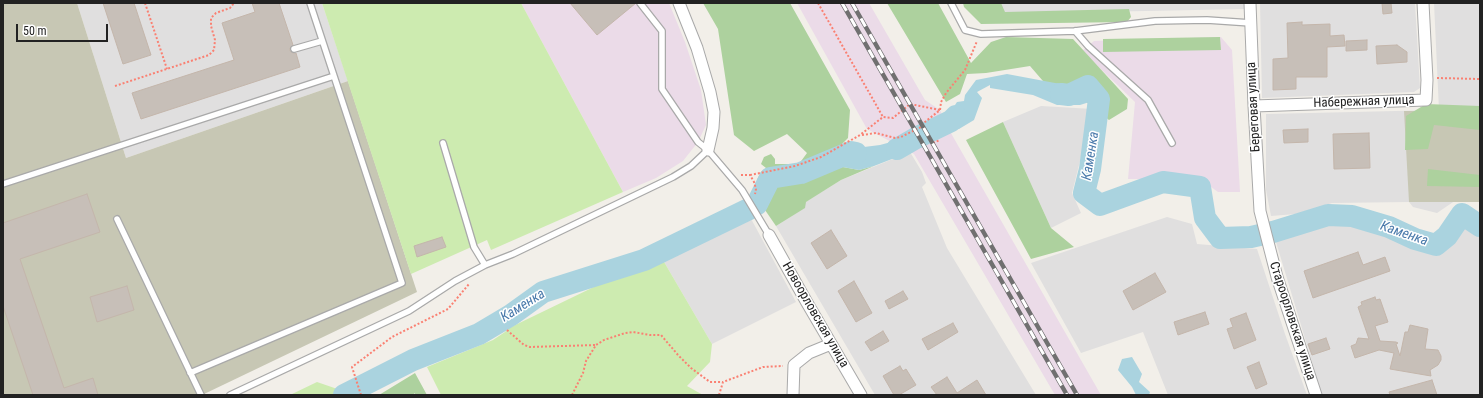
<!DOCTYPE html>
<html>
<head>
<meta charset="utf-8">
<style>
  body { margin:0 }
  #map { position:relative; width:1483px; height:398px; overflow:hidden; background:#f2efe9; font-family:"Roboto Condensed",sans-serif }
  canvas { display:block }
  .frame { position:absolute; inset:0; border:4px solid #222; pointer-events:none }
  .scale { position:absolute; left:16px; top:24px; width:92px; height:18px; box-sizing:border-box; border:2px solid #222; border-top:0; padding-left:5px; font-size:12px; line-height:14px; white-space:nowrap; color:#222; -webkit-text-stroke:3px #fff; paint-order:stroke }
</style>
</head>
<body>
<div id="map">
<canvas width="1483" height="398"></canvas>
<div class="frame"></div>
<div class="scale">50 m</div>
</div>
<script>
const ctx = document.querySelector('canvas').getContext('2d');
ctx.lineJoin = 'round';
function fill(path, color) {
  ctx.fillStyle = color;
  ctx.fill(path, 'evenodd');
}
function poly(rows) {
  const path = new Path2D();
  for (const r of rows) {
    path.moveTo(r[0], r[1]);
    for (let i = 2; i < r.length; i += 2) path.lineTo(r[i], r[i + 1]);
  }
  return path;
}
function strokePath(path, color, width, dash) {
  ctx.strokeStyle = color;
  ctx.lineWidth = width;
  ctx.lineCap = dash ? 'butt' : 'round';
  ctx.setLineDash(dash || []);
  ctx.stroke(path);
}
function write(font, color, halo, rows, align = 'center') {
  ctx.font = font + ' "Roboto Condensed",sans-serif';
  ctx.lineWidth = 3;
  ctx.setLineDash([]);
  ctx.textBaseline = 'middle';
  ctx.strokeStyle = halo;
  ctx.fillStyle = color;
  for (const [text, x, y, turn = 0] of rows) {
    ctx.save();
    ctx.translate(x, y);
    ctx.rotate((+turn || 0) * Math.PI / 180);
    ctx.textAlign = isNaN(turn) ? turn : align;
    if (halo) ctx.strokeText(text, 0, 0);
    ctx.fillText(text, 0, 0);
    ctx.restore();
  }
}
const residential = poly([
  [77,3,322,3,348,81,126,158],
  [991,3,1245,3,1245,9,996,14],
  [1260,3,1415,3,1420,88,1414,92,1262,98],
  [1434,3,1480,3,1480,197,1462,196,1437,213,1413,207,1409,202,1332,203,1296,214,1271,216,1266,190,1266,114,1439,110],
  [1041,106,1093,109,1072,193,1081,213,1051,228,1003,122],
  [910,152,922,172,926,183,922,187,947,248,1036,395,875,395,776,226,804,208,804,203,841,180],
  [1462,214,1480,226,1480,395,1322,395,1273,232,1328,215,1352,216,1389,227,1415,239,1435,245,1447,236],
  [749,215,796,302,712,344,660,255],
  [1167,217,1192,224,1197,244,1257,249,1285,334,1307,395,1168,395,1143,332,1081,353,1031,263]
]);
const industrial = poly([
  [521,3,669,3,685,42,701,90,706,125,698,142,683,161,656,178,623,192],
  [797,3,869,3,925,100,940,110,952,135,1101,395,1055,395,914,154,867,129],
  [1221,37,1232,50,1240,192,1218,192,1200,179,1128,179,1135,102,1082,51,1094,41]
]);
const construction = poly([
  [3,3,77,3,126,158,348,81,417,292,202,395,3,395],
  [1404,111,1440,111,1480,112,1480,202,1409,202]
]);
const grass = poly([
  [322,3,521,3,623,192,491,250,487,240,411,274],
  [660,255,712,344,710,362,687,386,703,395,441,395,427,367,493,340,505,332,509,328],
  [317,382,349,393,344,395,290,395]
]);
const forest = poly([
  [703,3,790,3,850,110,848,138,837,149,827,157,827,164,859,170,874,166,841,180,806,202,805,208,776,226,765,210,763,199,767,191,757,180,761,172,766,168,761,164,764,157,771,154,775,159,775,164,788,164,796,168,807,153,787,134,754,151,734,135,718,29],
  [887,3,938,3,971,63,991,42,1006,37,1073,39,1128,99,1127,109,1109,120,1080,97,1049,88,1030,66,986,73,967,74,960,94,946,102],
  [963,3,1001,3,1005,12,1129,9,1131,17,1127,22,981,24,964,7],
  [1220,37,1221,50,1103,52,1103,39],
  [1426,104,1480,106,1480,130,1434,125,1428,149,1405,150,1406,116],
  [1003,122,1051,228,1074,247,1031,259,966,140],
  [1428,169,1480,175,1480,187,1427,186],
  [415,373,427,395,415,395,415,393,413,395,379,395]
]);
const water = poly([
  [1007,74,1055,83,1088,86,1099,99,1080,105,1057,105,1033,95,990,88,990,85,977,92,982,98,974,120,959,129,946,130,938,136,932,137,929,127,934,120,940,121,947,117,957,102,964,101,965,95,976,80],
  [920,132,925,137,912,145,910,152,874,166,859,170,826,164,834,153,848,149,880,145,902,139],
  [1132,357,1142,374,1139,382,1150,392,1149,395,1136,395,1132,387,1118,370,1122,359]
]);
const river = poly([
  [1061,94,1069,95,1088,86,1099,99,1090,169,1084,193,1100,205,1163,182,1200,187,1205,218,1220,238,1251,237,1273,232,1328,215,1352,216,1389,227,1415,239,1436,245,1447,236,1462,214,1480,226],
  [897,149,916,138,951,121,956,116],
  [757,204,770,178,801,173,851,152,856,153],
  [344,395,413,360,479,334,511,315,543,292,644,260,749,209]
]);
const building = poly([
  [103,3,134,3,151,55,123,64,103,3],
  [252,3,279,3,293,45,290,48,290,51,293,53,296,53,300,67,141,119,132,93,234,60,222,23,255,12,252,3],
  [570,3,636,3,597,35,570,3],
  [1382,3,1391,3,1392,13,1383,14,1382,3],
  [1302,22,1302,25,1330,24,1330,36,1344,35,1345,46,1327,47,1327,77,1296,77,1296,89,1273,90,1273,59,1288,58,1287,23,1302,22],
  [1367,40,1367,50,1346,51,1346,41,1367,40],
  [1397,45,1407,52,1407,62,1377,64,1376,46,1397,45],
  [1308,129,1308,142,1284,143,1283,130,1308,129],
  [1369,133,1370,168,1334,169,1333,134,1369,133],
  [87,194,100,232,20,259,64,388,93,378,98,395,33,395,3,306,3,223,87,194],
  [831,230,847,256,827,269,811,243,831,230],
  [442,237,446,247,417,257,414,246,442,237],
  [1358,252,1363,265,1385,257,1390,271,1313,298,1304,271,1358,252],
  [1155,273,1166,292,1133,310,1123,291,1155,273],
  [854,281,872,313,856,322,838,291,854,281],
  [127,286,134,310,97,322,90,297,127,286],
  [903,291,908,299,889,309,885,301,903,291],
  [1375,297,1376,300,1380,299,1388,322,1375,326,1380,341,1396,342,1398,343,1396,344,1400,356,1405,332,1408,332,1410,325,1428,329,1425,349,1438,350,1441,356,1441,360,1438,365,1430,370,1431,376,1390,369,1394,353,1379,350,1355,358,1351,346,1356,344,1358,338,1369,339,1358,307,1362,305,1361,302,1375,297],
  [1205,312,1209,324,1178,335,1174,322,1205,312],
  [1246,313,1256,340,1234,349,1227,329,1233,327,1230,319,1246,313],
  [953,323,958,332,928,350,922,339,953,323],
  [883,331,889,341,871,351,865,342,883,331],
  [1326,338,1330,349,1312,355,1308,344,1326,338],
  [1259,362,1267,384,1256,389,1247,367,1259,362],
  [900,366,903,371,906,369,916,385,899,395,894,395,883,376,900,366],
  [947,377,957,393,977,380,986,395,937,395,931,387,947,377],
  [1432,380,1437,395,1390,395,1389,392,1432,380]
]);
const path = poly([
  [145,3,167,69],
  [818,3,883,117],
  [1437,78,1480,79],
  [115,86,209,55,214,50,215,40,211,26,211,18,216,13,230,8,234,3],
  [862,135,876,133,895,138,901,137,921,127,925,122,940,110,941,102,946,93,965,70,977,41],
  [933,143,940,140],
  [741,175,750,175,754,182,756,189,755,194],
  [750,175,795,166,821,157,860,135,883,117,893,118,910,104,940,110],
  [507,330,524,345,530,347,596,345],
  [361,395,352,367,392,337,448,309,469,284],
  [572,395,583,373,586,361,596,345,604,340,625,333,633,332,650,335,661,335,678,355,691,368,710,382,723,382],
  [719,395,723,382,763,367,783,366]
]);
const service = poly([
  [640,3,662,31,662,89,698,142,708,150,742,190,769,235],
  [951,3,965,30,981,34,1075,31,1155,21,1207,20,1251,23],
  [1075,31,1088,46,1148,100,1172,143],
  [294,49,322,41],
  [443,143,474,247,485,265],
  [3,184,334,76],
  [117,219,201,395],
  [190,373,402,283,310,3],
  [230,395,409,311,455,281,485,265,513,254,673,177,691,166,708,150]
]);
const minor = poly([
  [679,3,697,48,710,92,714,112,713,128,708,150],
  [1250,3,1254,106,1260,211,1277,277,1316,395],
  [1254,106,1426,100,1427,80,1423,3],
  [769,235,806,301,861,395],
  [793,395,794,365,809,353,831,344]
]);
const rail = poly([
  [842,3,1067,395],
  [852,3,1077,395]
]);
const streetNames = [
  ["Набережная улица",1364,102,-2],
  ["Береговая улица",1254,107,-93],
  ["Новоорловская улица",815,315,60],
  ["Староорловская улица",1292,321,72]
];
const waterNames = [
  ["Каменка",1091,156,-81],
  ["Каменка",1404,234,19],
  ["Каменка",523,306,-32]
];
fill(residential, '#e0dfdf');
fill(industrial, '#ebdbe8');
fill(construction, '#c7c7b4');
fill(grass, '#cdebb0');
fill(forest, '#add19e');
fill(water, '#aad3df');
strokePath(river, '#aad3df', 22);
fill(building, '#c7bfb8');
strokePath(building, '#c4b6ab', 1);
strokePath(service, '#a9a9a9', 8);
strokePath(minor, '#a9a9a9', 13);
strokePath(path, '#fa8072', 2, [2, 2]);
strokePath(service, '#fff', 5.5);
strokePath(minor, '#fff', 11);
strokePath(rail, '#707070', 4.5);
strokePath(rail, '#fff', 3, [9]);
write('13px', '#222', '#fff', streetNames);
write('italic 14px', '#4a7aab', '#fff', waterNames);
</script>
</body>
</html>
